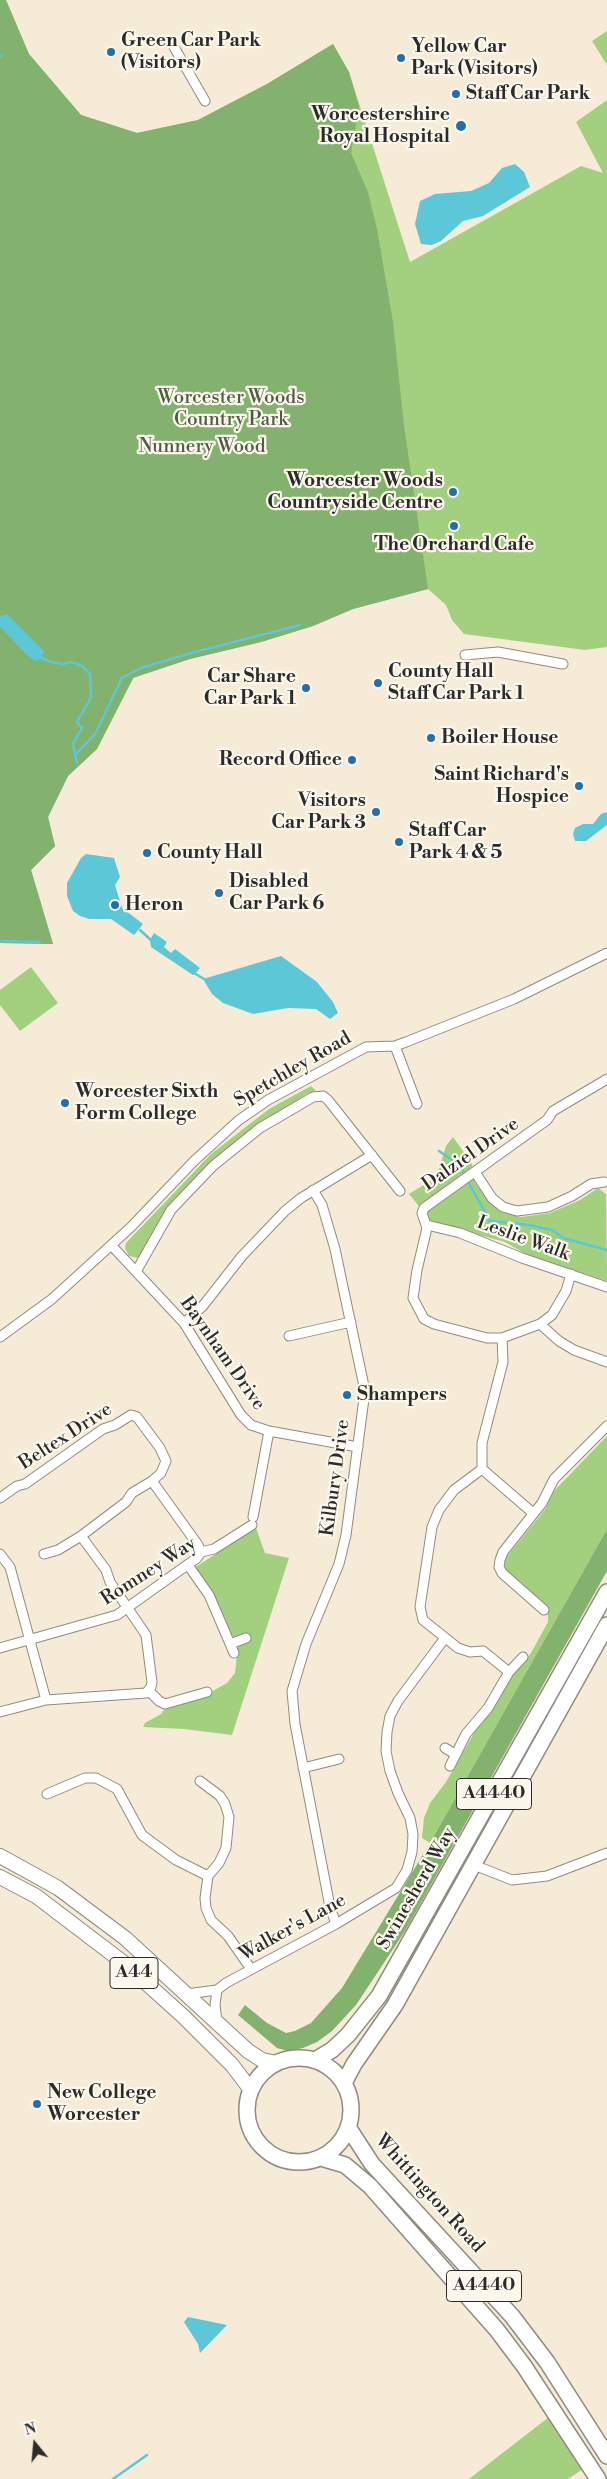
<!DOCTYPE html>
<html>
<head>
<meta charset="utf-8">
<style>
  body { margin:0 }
  #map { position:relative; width:607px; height:2479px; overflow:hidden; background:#f6ebd6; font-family:"Libre Bodoni",serif }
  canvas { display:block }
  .north { position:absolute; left:10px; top:2419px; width:50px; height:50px; -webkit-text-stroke:4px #fbf7ec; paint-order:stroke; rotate:343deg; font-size:14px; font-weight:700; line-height:20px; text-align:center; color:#2b2b2b }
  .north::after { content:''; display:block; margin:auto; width:18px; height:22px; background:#2b2b2b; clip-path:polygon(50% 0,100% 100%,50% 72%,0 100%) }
</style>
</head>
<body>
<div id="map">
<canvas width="607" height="2479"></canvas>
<div class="north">N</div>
</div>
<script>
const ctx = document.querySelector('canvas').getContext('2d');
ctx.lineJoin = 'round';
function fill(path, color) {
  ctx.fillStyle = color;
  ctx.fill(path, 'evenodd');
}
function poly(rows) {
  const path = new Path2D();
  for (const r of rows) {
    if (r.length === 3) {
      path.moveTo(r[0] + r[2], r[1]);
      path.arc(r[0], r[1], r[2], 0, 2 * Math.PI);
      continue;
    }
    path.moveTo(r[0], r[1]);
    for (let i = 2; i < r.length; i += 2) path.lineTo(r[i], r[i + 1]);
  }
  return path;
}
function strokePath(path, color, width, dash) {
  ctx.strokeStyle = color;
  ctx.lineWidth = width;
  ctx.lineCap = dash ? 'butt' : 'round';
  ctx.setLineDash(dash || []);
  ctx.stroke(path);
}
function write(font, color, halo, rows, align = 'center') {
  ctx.font = font + ' "Libre Bodoni",serif';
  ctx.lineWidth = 4.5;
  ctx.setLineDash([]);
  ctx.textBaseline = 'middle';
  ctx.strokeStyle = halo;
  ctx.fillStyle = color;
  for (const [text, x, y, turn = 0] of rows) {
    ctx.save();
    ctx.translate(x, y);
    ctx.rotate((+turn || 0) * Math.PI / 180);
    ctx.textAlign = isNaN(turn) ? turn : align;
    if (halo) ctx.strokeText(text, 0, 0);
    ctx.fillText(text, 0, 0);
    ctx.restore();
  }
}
const green = poly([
  [0,0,6,0,29,54,81,115,137,133,198,120,267,84,333,44,349,72,410,262,581,166,603,173,576,122,607,100,607,647,585,650,464,634,452,620,446,605,428,589,353,609,313,626,261,642,190,659,134,677,97,749,68,776,48,817,55,846,31,870,53,944,0,943],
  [607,31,607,65,592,41],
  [31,967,58,1003,20,1031,0,1005,0,990],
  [311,1086,316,1091,308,1093,257,1126,209,1164,162,1215,143,1255,139,1258,129,1256,125,1248,126,1243,211,1154,269,1109],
  [453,1137,472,1164,475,1183,501,1212,521,1217,550,1213,580,1200,598,1188,606,1194,607,1281,527,1255,505,1242,432,1222,409,1194,430,1181,439,1169,446,1146],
  [607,1436,607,1529,430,1843,422,1838,424,1818,430,1803,446,1782,478,1726,500,1698,507,1683,531,1653,548,1622,548,1613,525,1593,502,1566,508,1555,546,1508,553,1492],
  [256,1528,265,1553,289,1558,232,1735,184,1729,143,1727,145,1723,161,1714,167,1706,211,1692,227,1683,235,1673,238,1645,235,1637,230,1634,194,1568],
  [549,2417,583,2469,568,2479,469,2479]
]);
const forest = poly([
  [0,0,6,0,29,54,81,115,137,133,198,120,267,84,333,44,349,72,359,107,351,153,368,192,377,229,393,322,404,426,428,589,353,609,313,626,261,642,190,659,133,678,97,749,68,776,48,817,55,846,31,870,53,944,0,943],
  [607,1529,607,1571,405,1931,356,2005,332,2031,317,2042,303,2048,288,2051,277,2048,238,2015,245,2005,267,2023,286,2033,295,2031,311,2023,342,1988,430,1843]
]);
const water = poly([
  [515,164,524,172,530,187,483,216,463,221,441,241,432,245,421,244,415,224,420,201,435,194,471,191,489,183,502,168],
  [7,614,44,651,42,658,35,661,28,656,0,627,0,616],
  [607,812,607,825,586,841,575,841,573,834,575,828,583,824,593,824,601,814],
  [86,854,114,858,120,877,115,885,122,908,143,924,134,935,111,919,89,919,80,916,73,911,67,896,67,883,81,858],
  [154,933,167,942,164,947,171,953,175,949,200,968,195,974,193,975,151,947,150,940],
  [281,956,317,982,333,1002,338,1013,330,1019,316,1009,288,1008,253,1014,223,1003,212,994,203,979],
  [188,2317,227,2325,200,2353,198,2344,184,2322]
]);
const stream = poly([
  [0,57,2,56],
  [42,658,51,662,63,664,71,662,82,666,90,674,91,697,77,722,82,728,73,744,77,763],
  [76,754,95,734,122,678,141,668,191,653,300,625],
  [140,930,152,941],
  [0,941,40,942],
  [194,973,204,979],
  [439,1151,461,1166,465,1175],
  [467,1180,490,1221,529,1225,552,1230,563,1238,607,1250],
  [113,2479,147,2455]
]);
const minor = poly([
  [174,47,205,101],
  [465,655,498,652,563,664],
  [395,1046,417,1104],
  [475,1172,492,1198,503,1207,517,1211,548,1207,572,1196,591,1184,604,1182],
  [313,1190,322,1205,335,1249,365,1391,346,1535,339,1564,306,1644,292,1691,295,1724,330,1907,336,1924],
  [427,1225,460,1233,522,1258,607,1287],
  [112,1246,184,1323,241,1415,251,1425,269,1431,358,1447],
  [137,1270,171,1210,213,1166,260,1128,313,1097,323,1096,328,1100,400,1191],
  [571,1274,566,1291,552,1315,540,1324,502,1338,487,1338,434,1324,424,1319,413,1298,417,1270,427,1228,422,1213,424,1208,547,1120,553,1111,607,1079],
  [184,1323,202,1307,242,1256,285,1211,301,1198,372,1155],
  [540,1324,559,1341,574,1350,607,1362],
  [289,1336,351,1322],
  [0,1337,52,1299,131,1227,194,1161,239,1120,268,1100,366,1047,395,1046,406,1042,514,999,607,953],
  [502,1338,503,1362,482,1443,482,1469,454,1490,439,1510,432,1527,420,1607,423,1620,458,1648,470,1652,483,1651,509,1672],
  [482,1469,533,1513],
  [0,1498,17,1486,25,1484,103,1429,115,1425,131,1415,137,1417,160,1448,166,1461,161,1473,152,1481,198,1545,201,1552],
  [253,1517,269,1431],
  [0,1554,10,1567,46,1700,146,1693,151,1687,152,1682,146,1635,110,1582,106,1570,81,1536],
  [44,1554,58,1550,81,1536,126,1502,132,1493,152,1481],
  [188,1565,209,1595,234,1653],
  [544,1610,502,1573,499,1567,500,1560,503,1552,542,1503,554,1479,607,1426],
  [230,1644,246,1638],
  [0,1648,117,1615,197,1558,201,1552,214,1549,252,1525],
  [149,1691,159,1701,165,1704,207,1692],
  [0,1712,46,1700],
  [445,1748,455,1754],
  [450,1766,466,1734,488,1708,509,1672,523,1657],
  [303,1768,339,1759],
  [200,1781,220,1796,225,1804,229,1817,226,1848,219,1863,208,1876],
  [47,1794,85,1778,96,1778,117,1789,142,1835,176,1860,208,1876,205,1898,206,1908,211,1920,228,1936,251,1969],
  [474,1865,512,1880,547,1876,607,1853],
  [217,1990,215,2005,217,2022],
  [186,1994,217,1990,226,1983,336,1924,396,1888,407,1870,412,1852,413,1834,410,1818,398,1793,390,1771,386,1751,387,1732,390,1716,398,1701,445,1638]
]);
const primary = poly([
  [0,1856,58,1888,125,1938,248,2051,262,2060,277,2063],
  [0,1877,36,1896,124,1963,184,2017,232,2065,251,2090]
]);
const trunk = poly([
  [299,2110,52],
  [315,2060,332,2050,348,2035,379,1996,607,1592],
  [344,2083,354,2064,395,2005,607,1625],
  [348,2127,372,2164,512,2316,547,2362,607,2456],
  [321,2158,345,2165,370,2186,497,2330,524,2366,598,2479]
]);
const markers = [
  [111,52,5,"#1f6fb2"],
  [401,58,5,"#1f6fb2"],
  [456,94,5,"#1f6fb2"],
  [461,126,6,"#1f6fb2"],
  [453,492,5,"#1f6fb2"],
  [454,526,5,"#1f6fb2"],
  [378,683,5,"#1f6fb2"],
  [306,688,5,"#1f6fb2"],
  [431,738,5,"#1f6fb2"],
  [352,760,5,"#1f6fb2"],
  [579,786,5,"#1f6fb2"],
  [376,812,5,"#1f6fb2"],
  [399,842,5,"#1f6fb2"],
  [147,853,5,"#1f6fb2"],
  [219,893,5,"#1f6fb2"],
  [115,905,5,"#1f6fb2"],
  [65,1103,5,"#1f6fb2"],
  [347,1395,5,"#1f6fb2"],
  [37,2104,5,"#1f6fb2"]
];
const shields = [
  [494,1794,75],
  [134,1973,48],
  [484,2286,75]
];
const shieldNames = [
  ["A4440",494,1794],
  ["A44",134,1973],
  ["A4440",484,2286]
];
const poiNames = [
  ["Green Car Park",121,41],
  ["(Visitors)",121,63],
  ["Yellow Car",411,47],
  ["Park (Visitors)",411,69],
  ["Staff Car Park",466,94],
  ["Worcestershire",450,115,"right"],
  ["Royal Hospital",450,137,"right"],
  ["Worcester Woods",443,481,"right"],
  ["Countryside Centre",443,503,"right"],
  ["The Orchard Cafe",454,545,"center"],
  ["County Hall",388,672],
  ["Staff Car Park 1",388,694],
  ["Car Share",296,677,"right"],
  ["Car Park 1",296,699,"right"],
  ["Boiler House",441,738],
  ["Record Office",342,760,"right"],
  ["Saint Richard's",569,775,"right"],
  ["Hospice",569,797,"right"],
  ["Visitors",366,801,"right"],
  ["Car Park 3",366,823,"right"],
  ["Staff Car",409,831],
  ["Park 4 & 5",409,853],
  ["County Hall",157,853],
  ["Disabled",229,882],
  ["Car Park 6",229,904],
  ["Heron",125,905],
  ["Worcester Sixth",75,1092],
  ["Form College",75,1114],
  ["Shampers",357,1395],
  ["New College",47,2093],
  ["Worcester",47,2115]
];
const parkNames = [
  ["Worcester Woods",231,398],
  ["Country Park",231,420],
  ["Nunnery Wood",202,447]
];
const streetNames = [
  ["Spetchley Road",293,1070,-30],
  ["Dalziel Drive",471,1155,-35],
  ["Leslie Walk",523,1239,20],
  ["Baynham Drive",222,1354,55],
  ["Beltex Drive",66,1437,-33],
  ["Kilbury Drive",336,1478,-82],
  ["Romney Way",149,1572,-33],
  ["Swinesherd Way",417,1889,-60],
  ["Walker's Lane",293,1928,-29],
  ["Whittington Road",429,2194,48]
];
fill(green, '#a3d07e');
fill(forest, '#82b26d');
fill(water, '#5cc7d6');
strokePath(stream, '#5cc7d6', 2.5);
strokePath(minor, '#908b80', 11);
strokePath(primary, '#908b80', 16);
strokePath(trunk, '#908b80', 18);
strokePath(minor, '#fff', 9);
strokePath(primary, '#fff', 14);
strokePath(trunk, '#fff', 15);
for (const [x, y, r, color] of markers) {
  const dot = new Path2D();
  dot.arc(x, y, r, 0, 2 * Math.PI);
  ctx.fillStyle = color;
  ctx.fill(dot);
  strokePath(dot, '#fbf7ec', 2);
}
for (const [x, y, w] of shields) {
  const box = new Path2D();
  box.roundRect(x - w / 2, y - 15.5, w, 31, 4);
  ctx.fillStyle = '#fbf7ec';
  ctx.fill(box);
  strokePath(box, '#2b2b2b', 1);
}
write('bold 18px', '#2b2b2b', null, shieldNames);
write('bold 19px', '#2b2b2b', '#fbf7ec', poiNames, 'left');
write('19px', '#4f5d44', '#fbf7ec', parkNames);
write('19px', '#2b2b2b', '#fbf7ec', streetNames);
</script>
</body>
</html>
